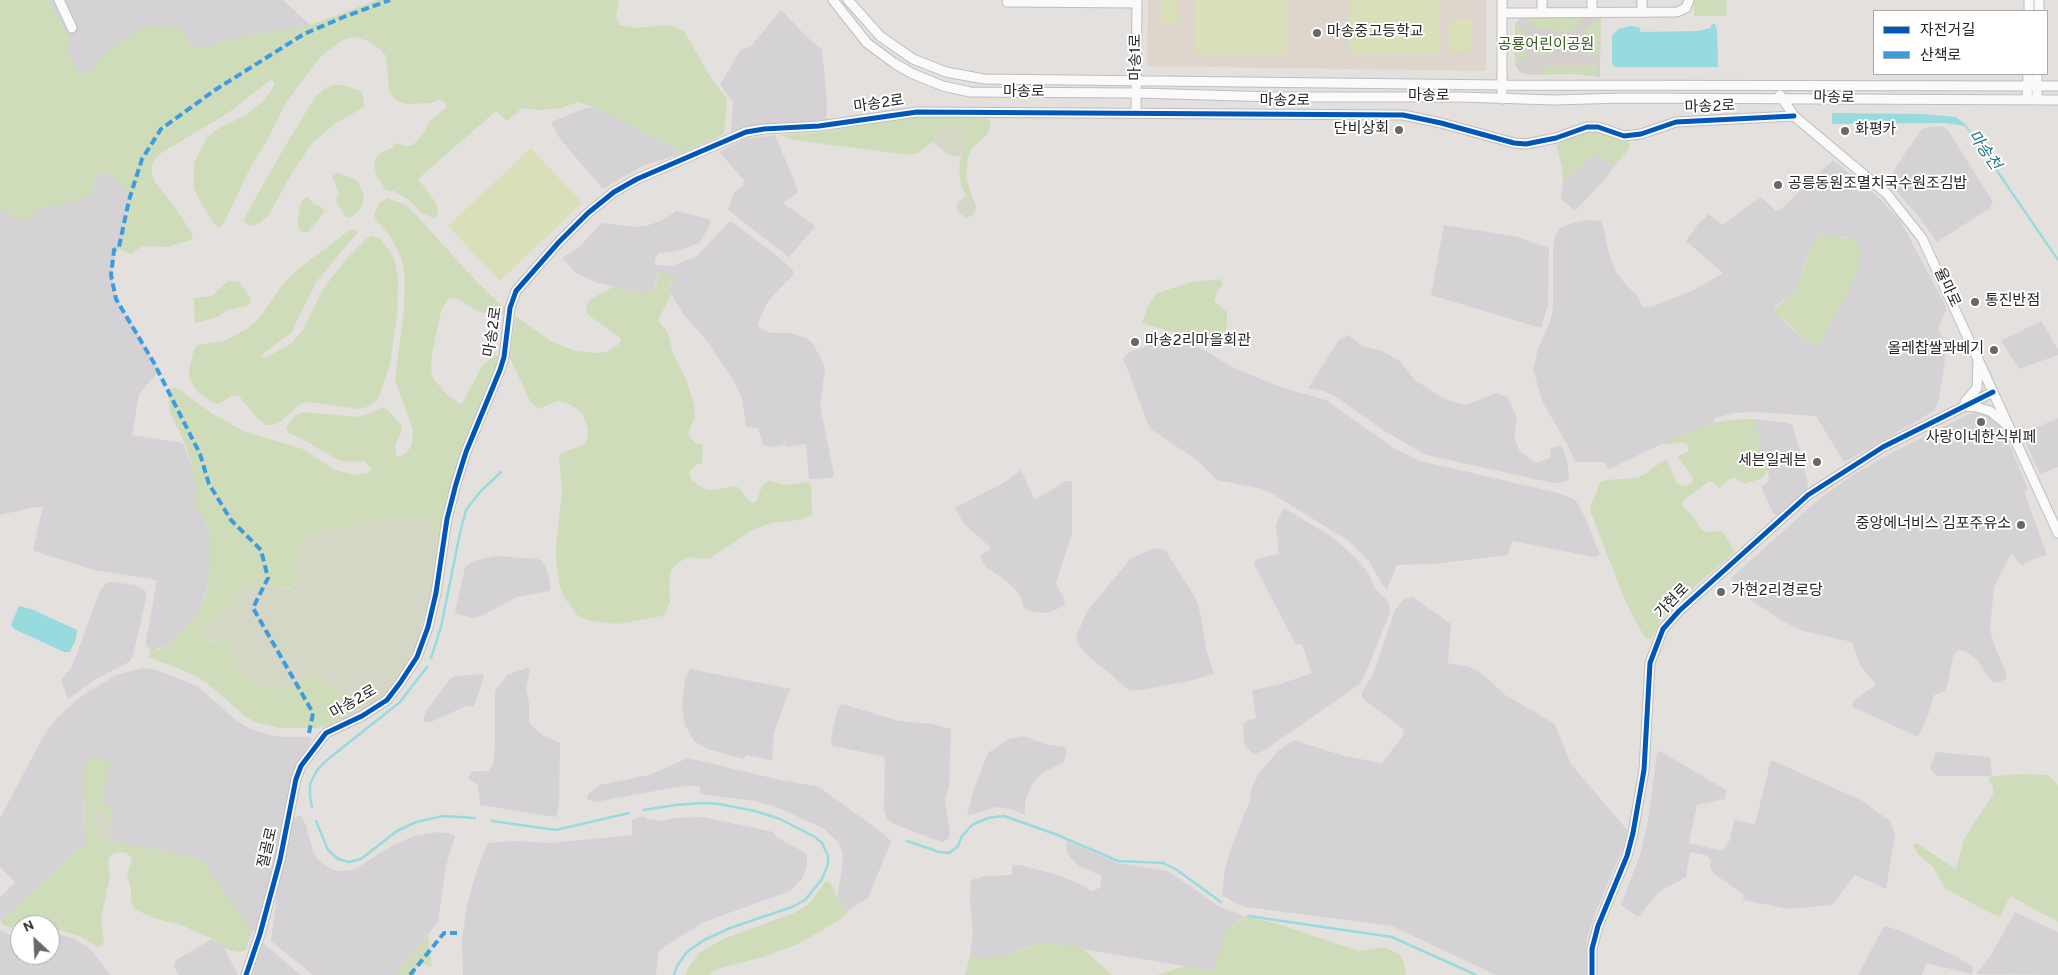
<!DOCTYPE html>
<html>
<head>
<meta charset="utf-8">
<style>
  body { margin:0 }
  #map { position:relative; width:2058px; height:975px; overflow:hidden; background:#e4e0de; font-family:Overpass,"Noto Sans KR",sans-serif }
  canvas { display:block }
  .legend { position:absolute; left:1873px; top:10px; width:175px; height:65px; box-sizing:border-box; background:#fff; border:1px solid #a9a9a9; margin:0; padding:6px 9px; list-style:none; font-size:15px; color:#272727 }
  .legend li { display:flex; align-items:center; gap:10px; height:25px }
  .legend b { width:25px; border:1px solid #a9a9a9 }
  .north { position:absolute; left:10px; top:915px; width:50px; height:50px; box-sizing:border-box; background:#fff; border:1px solid #a9a9a9; border-radius:50%; rotate:335deg; font-size:14px; font-weight:700; line-height:20px; text-align:center; color:#272727 }
  .north::after { content:''; display:block; margin:auto; width:18px; height:22px; background:#696867; clip-path:polygon(50% 0,100% 100%,50% 72%,0 100%) }
</style>
</head>
<body>
<div id="map">
<canvas width="2058" height="975"></canvas>
<ul class="legend">
<li><b style="height:6px;background:#0057b8"></b>자전거길</li>
<li><b style="height:6px;background:#3d9ce0"></b>산책로</li>
</ul>
<div class="north">N</div>
</div>
<script>
const ctx = document.querySelector('canvas').getContext('2d');
ctx.lineJoin = 'round';
function fill(path, color) {
  ctx.fillStyle = color;
  ctx.fill(path, 'evenodd');
}
function poly(rows) {
  const path = new Path2D();
  for (const r of rows) {
    path.moveTo(r[0], r[1]);
    for (let i = 2; i < r.length; i += 2) path.lineTo(r[i], r[i + 1]);
  }
  return path;
}
function strokePath(path, color, width, dash) {
  ctx.strokeStyle = color;
  ctx.lineWidth = width;
  ctx.lineCap = dash ? 'butt' : 'round';
  ctx.setLineDash(dash || []);
  ctx.stroke(path);
}
function write(font, color, halo, rows, align = 'center') {
  ctx.font = font + ' Overpass,"Noto Sans KR",sans-serif';
  ctx.lineWidth = 4;
  ctx.setLineDash([]);
  ctx.textBaseline = 'middle';
  ctx.strokeStyle = halo;
  ctx.fillStyle = color;
  for (const [text, x, y, turn = 0] of rows) {
    ctx.save();
    ctx.translate(x, y);
    ctx.rotate((+turn || 0) * Math.PI / 180);
    ctx.textAlign = isNaN(turn) ? turn : align;
    if (halo) ctx.strokeText(text, 0, 0);
    ctx.fillText(text, 0, 0);
    ctx.restore();
  }
}
const industrial = poly([
  [49,0,283,0,310,25,229,39,203,48,195,47,189,41,181,29,100,59,91,72,79,73,66,48],
  [781,10,808,38,822,49,827,102,826,120,755,125,731,132,733,102,720,85,741,49,750,47],
  [586,108,596,108,683,153,642,166,603,189,560,139,551,122],
  [1941,126,1948,130,1993,202,1990,208,1937,242,1919,217,1890,184,1895,168,1919,133,1924,128],
  [775,135,798,190,797,193,783,203,813,224,815,227,789,257,728,210,734,193,743,185,744,180,719,152,745,139],
  [1596,153,1614,167,1606,178,1575,211,1561,199,1563,183],
  [1833,160,1876,195,1900,220,1945,305,1946,310,1938,329,1945,342,1945,360,1939,399,1935,410,1919,420,1844,462,1816,416,1755,412,1735,413,1714,418,1715,423,1689,431,1609,469,1604,462,1575,462,1568,446,1543,403,1533,370,1538,349,1550,322,1553,309,1553,248,1555,237,1559,228,1572,223,1587,220,1602,221,1609,254,1615,270,1625,284,1638,296,1643,308,1654,306,1694,290,1723,273,1686,241,1698,224,1709,214,1722,225,1761,197,1776,211,1780,210],
  [1817,236,1845,237,1859,245,1861,256,1858,271,1843,302,1817,348,1809,343,1784,322,1774,307,1792,294,1797,288,1806,258],
  [108,171,125,189,130,199,120,249,116,251,112,276,113,286,117,298,159,371,139,394,132,435,183,443,194,472,205,521,210,534,211,547,209,583,202,603,197,613,178,636,167,646,153,650,146,646,146,641,157,580,94,570,34,551,33,549,43,507,34,507,0,515,0,210,2,210,16,220,39,209,91,195,95,180,101,172],
  [676,211,709,219,711,222,700,243,676,251,658,253,654,262,657,265,672,266,697,256,729,222,732,222,771,251,793,270,793,275,768,301,758,323,760,328,771,333,790,333,806,338,813,344,823,362,825,369,820,405,834,475,832,478,809,479,806,444,786,447,785,444,772,447,763,445,758,428,746,427,742,398,733,380,706,340,684,315,668,289,676,279,658,272,654,289,652,292,645,294,594,282,575,272,562,258,579,247,602,223,636,227,646,226,663,220],
  [1444,225,1518,237,1549,248,1548,305,1541,328,1431,295],
  [2041,321,2058,349,2058,355,2019,369,2001,341],
  [1146,332,1193,345,1206,351,1230,366,1256,377,1280,387,1326,400,1395,449,1420,461,1558,493,1572,498,1576,501,1585,517,1600,555,1594,557,1512,541,1508,555,1434,564,1397,565,1387,590,1383,586,1369,561,1349,541,1271,493,1259,488,1217,480,1198,461,1152,430,1148,424,1123,358,1130,352,1147,346,1143,336],
  [1348,335,1362,346,1382,351,1400,361,1415,380,1446,400,1466,405,1497,393,1507,397,1517,418,1514,435,1519,450,1534,462,1539,462,1550,458,1551,448,1560,446,1563,448,1567,461,1569,479,1564,482,1553,483,1426,455,1386,432,1335,396,1323,391,1308,388,1339,340],
  [1978,412,1989,416,1999,425,2005,434,2028,489,2024,492,2047,555,2033,559,2022,565,2011,554,1994,587,1990,630,1997,652,2006,672,2006,679,1997,683,1991,681,1978,661,1968,653,1960,650,1956,652,1953,657,1946,691,1934,695,1929,713,1918,737,1853,707,1852,704,1855,700,1874,686,1875,683,1860,665,1852,642,1803,631,1782,621,1748,598,1737,588,1731,578,1819,499,1850,477,1891,453,1967,415],
  [2058,418,2058,467,2040,474,2022,434],
  [1754,419,1788,423,1793,426,1808,483,1807,490,1778,515,1774,514,1771,509,1761,487,1768,482,1769,478],
  [1021,470,1035,500,1066,481,1072,481,1072,534,1056,583,1065,601,1064,606,1048,613,1032,612,1024,608,1021,597,1014,588,1004,579,986,567,980,557,991,548,964,524,955,508,1005,482],
  [1284,508,1332,537,1357,559,1368,573,1376,590,1389,602,1390,612,1365,675,1360,684,1265,750,1255,754,1250,751,1244,744,1243,724,1248,720,1256,718,1252,690,1278,685,1312,673,1302,644,1296,645,1254,564,1254,561,1264,557,1279,554,1276,526,1278,519],
  [1154,548,1161,549,1166,551,1196,599,1201,616,1206,649,1214,674,1189,681,1134,691,1129,690,1087,655,1078,644,1076,637,1086,613,1126,564,1130,559],
  [497,556,538,559,542,561,546,567,551,587,549,591,544,592,517,597,481,616,473,618,455,613,465,567,476,560],
  [111,582,135,585,145,590,146,599,133,655,131,660,127,663,98,678,68,699,61,680,72,667,99,593,106,583],
  [1413,597,1451,624,1448,663,1470,667,1484,675,1505,695,1555,724,1571,764,1627,830,1626,841,1596,911,1586,941,1586,975,1496,975,1392,926,1246,907,1239,905,1222,895,1225,869,1230,850,1249,803,1252,787,1259,773,1278,751,1294,740,1344,756,1382,763,1404,734,1402,728,1365,700,1362,696,1362,692,1373,674,1395,610,1403,600],
  [144,668,157,670,197,686,237,721,250,729,266,734,283,737,310,737,312,739,295,771,280,845,256,929,252,933,202,860,150,848,110,841,113,810,105,804,102,800,104,785,85,762,84,805,85,844,0,921,0,898,15,882,0,867,0,818,42,739,55,720,81,696,118,674],
  [527,668,530,669,526,689,529,703,529,723,542,735,560,743,559,805,556,817,480,805,478,785,468,778,471,773,474,771,488,771,493,765,495,744,495,691,507,675],
  [690,669,792,689,789,691,774,732,772,760,746,755,744,759,731,756,705,748,694,741,685,725,682,705,685,679],
  [483,674,484,677,474,707,466,706,431,722,424,722,424,717,426,711,451,678,455,676],
  [842,704,899,721,932,724,951,729,949,786,945,801,950,833,949,838,943,842,936,840,894,824,887,819,884,810,885,758,882,756,832,746,831,738,834,724,838,708],
  [1023,736,1045,744,1065,747,1067,751,1064,762,1044,772,1033,782,1025,801,1025,815,1011,809,997,807,967,816,973,792,988,753,1008,739],
  [1660,751,1726,790,1725,799,1697,805,1689,843,1722,851,1730,840,1734,820,1755,824,1771,760,1861,800,1891,822,1895,835,1886,889,1855,875,1832,905,1789,909,1743,900,1744,895,1713,873,1710,867,1711,860,1706,855,1690,852,1686,877,1659,892,1638,917,1621,905,1641,852,1649,816,1657,752],
  [1936,752,1990,757,1992,776,1937,776,1930,768],
  [688,758,776,779,819,787,885,835,891,841,890,844,868,898,847,911,843,908,837,899,843,861,842,851,838,842,823,828,776,807,755,801,700,794,700,787,694,786,677,787,595,802,587,799,588,794,600,785,649,775],
  [298,816,301,816,306,825,313,851,318,860,330,869,339,871,354,870,393,845,414,836,438,832,453,834,455,837,446,866,438,922,395,975,313,975,271,941,279,878,293,819],
  [643,816,648,819,661,821,676,818,703,817,773,832,778,838,804,852,807,856,807,866,802,879,790,891,704,922,670,943,658,952,656,975,463,975,462,940,467,905,478,866,488,843,514,841,551,843,632,835,632,820],
  [1067,841,1117,863,1168,871,1220,907,1246,917,1238,920,1213,971,1047,943,1032,945,1005,956,994,958,983,959,970,956,973,933,970,901,971,880,986,876,1011,875,1013,865,1020,865,1058,875,1078,883,1091,891,1100,888,1102,876,1079,866,1068,855,1066,848],
  [2015,912,2058,932,2058,975,1976,974,1991,955],
  [1885,926,1901,931,1957,957,1973,967,1972,974,1926,963,1922,975,1858,975,1883,928],
  [0,930,20,940,20,955,50,955,50,932,73,938,89,948,111,975,0,975],
  [212,939,224,948,238,975,179,975,174,966,176,960],
  [263,943,289,965,301,975,251,975]
]);
const education = poly([
  [1148,0,1486,0,1486,71,1147,66]
]);
const green = poly([
  [0,0,49,0,71,40,66,48,79,73,91,71,100,59,116,45,145,26,159,25,182,29,189,41,195,47,203,48,229,39,310,25,377,0,619,0,616,17,620,25,636,28,665,25,675,27,684,31,711,78,727,99,724,134,683,153,596,108,578,102,561,108,540,110,522,108,507,121,496,111,418,179,434,200,438,210,437,215,433,218,422,213,409,200,394,191,386,190,376,175,374,165,376,158,382,152,392,148,397,143,405,146,413,145,424,133,430,121,447,107,444,101,438,100,430,103,407,104,399,102,392,96,389,90,386,56,380,49,368,41,355,37,343,40,322,55,298,86,283,108,267,141,252,164,223,225,219,227,215,225,201,203,194,188,194,163,207,137,221,127,246,115,263,101,275,85,272,79,228,113,161,153,155,159,151,168,154,181,174,206,193,235,191,240,167,247,141,246,131,255,120,249,130,199,125,189,108,171,101,172,95,180,91,195,75,202,39,209,28,219,16,220,2,210,0,210],
  [1694,0,1727,0,1726,16,1694,16],
  [1531,17,1601,18,1600,77,1575,74,1527,75,1518,70,1515,62,1515,24,1520,19],
  [333,85,343,85,361,91,363,96,364,107,336,123,312,143,292,173,268,216,259,224,248,226,244,220,246,215,284,148,315,97,325,88],
  [945,116,986,118,991,122,988,134,973,147,968,157,966,177,973,199,966,195,961,186,959,168,963,148,941,130,933,142,918,153,910,155,793,140,781,135,823,132,910,118],
  [1589,131,1623,139,1629,144,1629,149,1614,167,1596,153,1563,183,1562,167,1556,145,1574,135],
  [339,173,357,181,363,192,364,198,361,209,350,218,346,217,337,203,336,199,339,193,332,177,335,174],
  [307,197,314,204,323,208,324,212,308,232,303,233,298,228,298,217,301,202],
  [388,198,405,205,417,216,475,280,505,309,505,313,501,316,477,311,458,299,451,298,446,301,441,312,432,353,431,371,433,378,447,395,460,404,462,404,482,366,495,355,499,357,498,365,443,518,439,541,435,536,432,528,414,516,304,535,298,551,296,565,298,581,294,588,251,586,242,591,237,602,230,610,205,626,203,633,204,637,211,642,228,642,231,644,238,667,247,677,259,684,272,689,288,688,294,686,301,677,315,675,341,692,347,717,327,726,316,728,278,728,255,722,245,716,207,683,192,674,149,657,149,649,159,650,167,646,178,636,197,613,207,592,210,572,210,534,208,527,196,507,194,472,186,446,170,412,168,391,174,387,178,389,213,414,245,432,303,449,335,470,355,475,368,473,371,469,364,461,348,462,338,460,306,441,289,433,286,427,295,416,303,412,357,417,371,413,383,407,389,411,402,426,401,433,395,445,396,455,399,457,408,451,412,444,413,430,395,380,404,310,405,276,402,261,397,248,389,235,375,218,374,214,379,203],
  [354,229,358,232,317,281,291,333,260,356,265,358,292,343,303,330,323,289,346,259,366,239,371,236,380,238,392,254,396,266,398,278,397,315,390,364,379,397,374,403,367,407,359,409,308,402,300,404,280,422,273,425,266,425,258,419,238,395,231,396,219,404,213,403,199,393,194,387,189,377,189,370,194,349,198,345,224,341,245,330,258,320,283,284,299,268,347,232],
  [1820,234,1837,236,1852,240,1859,245,1861,256,1858,271,1843,302,1817,348,1809,343,1773,310,1792,294,1797,288,1811,245],
  [658,272,671,273,676,279,668,287,671,295,659,318,660,323,667,331,673,353,686,379,694,405,695,417,689,430,689,436,697,444,703,444,702,463,696,465,689,472,692,481,707,490,715,490,734,486,738,487,749,501,753,503,757,501,762,486,768,481,786,485,808,482,811,485,812,515,799,520,772,523,763,526,751,531,710,558,700,559,691,557,681,561,671,570,669,584,670,602,666,612,662,616,618,624,592,621,584,619,577,615,564,597,560,587,556,561,556,546,562,492,559,456,562,453,583,445,587,441,588,429,582,413,570,404,557,401,538,409,530,401,510,358,515,316,554,343,576,351,599,353,607,352,619,344,621,341,620,338,588,315,586,309,589,300,613,287,645,294,652,292,656,286],
  [1220,279,1223,283,1216,294,1214,301,1227,312,1227,325,1225,332,1214,345,1142,323,1148,305,1157,293,1192,282],
  [228,281,239,282,247,292,251,299,250,303,247,306,228,310,217,317,195,323,194,298,212,296],
  [1754,419,1767,470,1763,478,1744,484,1734,477,1728,480,1719,489,1713,482,1709,481,1684,500,1682,504,1686,510,1693,516,1702,530,1707,532,1722,531,1735,552,1665,612,1651,639,1645,638,1627,605,1591,513,1590,507,1597,491,1598,486,1600,482,1606,480,1637,478,1645,474,1664,460,1667,460,1677,484,1682,486,1688,485,1692,483,1693,478,1678,457,1688,451,1689,446,1682,442,1664,445,1663,443,1689,431,1715,423,1729,420],
  [91,757,109,761,110,763,102,800,105,804,113,809,112,824,102,814,98,826,104,840,150,848,202,860,251,929,252,933,246,950,238,952,224,948,215,940,195,931,181,925,154,918,134,909,131,902,131,888,127,875,132,859,128,854,124,852,114,853,108,859,110,877,101,919,104,943,98,948,82,937,50,927,50,925,20,925,20,928,15,930,2,924,1,921,5,917,85,844,84,772,86,759],
  [2019,774,2048,775,2058,785,2058,922,2010,896,2000,917,1984,910,1945,888,1933,867,1918,854,1913,845,1916,843,1956,869,1964,839,1993,794,1993,788,1988,777],
  [829,881,834,890,839,903,847,911,847,914,838,921,798,944,763,957,724,967,715,970,710,975,686,975,688,968,699,953,723,939,794,913,807,905,814,898,825,882],
  [1246,917,1275,923,1359,951,1384,947,1399,954,1403,960,1406,975,1157,975,1186,966,1213,971,1226,931,1231,925],
  [428,935,432,967,420,963,417,965,414,975,395,975],
  [1040,943,1075,946,1084,950,1112,975,965,975,970,956,983,959,1005,956]
]);
const cemetery = poly([
  [952,125,959,128,963,135,964,141,961,157,949,155,933,142,944,127],
  [966,195,973,199,976,206,974,214,967,218,959,213,956,207,958,202],
  [414,516,424,518,429,522,439,541,432,587,416,646,399,678,383,696,373,704,347,717,341,692,315,675,301,677,294,686,288,688,272,689,259,684,248,677,238,667,231,644,228,642,207,641,204,637,202,633,205,626,230,610,245,588,261,585,290,589,297,585,296,565,298,551,304,535],
  [96,812,101,812,112,824,110,841,104,840,97,834,98,826,93,821,92,816]
]);
const pitch = poly([
  [1161,0,1178,0,1179,23,1161,23],
  [1195,0,1287,0,1287,56,1195,54],
  [1350,0,1440,0,1439,54,1349,54],
  [1450,19,1472,19,1471,52,1449,51],
  [531,148,582,203,500,281,448,226]
]);
const plaza = poly([
  [1525,18,1535,28,1550,29,1567,34,1575,31,1584,18,1598,18,1584,31,1577,44,1579,50,1584,54,1600,55,1600,77,1597,77,1597,65,1543,65,1542,75,1521,73,1515,65,1525,57,1525,33,1523,29,1515,26,1515,24,1520,19],
  [1539,37,1547,37,1550,39,1554,42,1556,52,1545,56,1536,52,1533,43]
]);
const water = poly([
  [1712,24,1715,24,1717,30,1718,67,1615,67,1612,64,1612,35,1619,29,1629,26,1639,27,1641,32,1698,31,1710,28],
  [1832,113,1924,114,1956,117,1966,125,1989,157,2058,258,2058,262,1965,126,1945,123,1832,124],
  [19,606,31,609,77,630,76,639,70,652,64,652,14,629,11,625]
]);
const stream = poly([
  [431,658,441,627,460,533,466,510,480,492,501,472],
  [312,807,310,797,310,784,317,770,327,760,400,702,427,667],
  [644,810,675,805,704,803,719,804,755,811,780,819,815,837,822,843,828,856,828,864,822,879,805,900,792,907,730,928,704,940,687,952,677,966,674,975],
  [316,821,328,850,338,859,349,862,361,859,397,831,416,822,443,816,475,818],
  [492,821,556,830,629,813],
  [907,841,939,852,949,853,958,846,962,836,972,825,988,818,1004,816,1055,834,1118,861,1163,863,1177,870,1221,902],
  [1248,916,1392,937,1476,975]
]);
const minor = poly([
  [59,0,72,28],
  [833,0,867,43,894,63,911,73,943,86,970,92,1137,93,1275,97,1461,97,1554,100,1622,98,2058,100],
  [848,0,880,36,913,59,946,72,984,79,1502,85,2058,86],
  [1502,0,1502,99],
  [1542,0,1542,12],
  [1592,0,1592,12],
  [1642,0,1642,12],
  [1007,2,1137,3],
  [2029,11,2029,0],
  [2039,11,2039,0],
  [1502,13,1677,12,1686,8,1689,0],
  [1780,95,1794,116,1887,194,1922,238,2058,533],
  [2027,100,2028,74],
  [2037,100,2037,74],
  [1136,113,1137,0],
  [1965,402,1977,388,1978,362],
  [1964,406,1976,407,1990,411,2006,424],
  [246,975,260,934,280,860,296,779,301,766,326,733,362,716,387,700,400,683,417,657,428,627,436,593,447,519,456,484,466,452,500,370,504,357,510,308,516,291,559,242,588,213,614,192,637,179,746,132,764,129,819,126,917,112,1403,115,1441,123,1514,143,1526,144,1556,138,1587,127,1598,127,1624,136,1641,134,1676,122,1794,116],
  [1592,975,1592,949,1598,926,1627,856,1633,833,1644,770,1650,663,1663,629,1679,611,1808,495,1883,447,1993,392]
]);
const quiet = poly([
  [309,733,313,713,253,608,268,578,261,550,231,520,209,484,200,454,154,363,116,299,111,275,114,250,119,247,129,200,142,159,161,129,215,90,304,34,346,16,390,0],
  [410,975,444,933,457,933]
]);
const cycleway = poly([
  [246,975,260,934,280,860,296,779,301,766,326,733,362,716,387,700,400,683,417,657,428,627,436,593,447,519,456,484,466,452,500,370,504,357,510,308,516,291,559,242,588,213,614,192,637,179,746,132,764,129,819,126,917,112,1403,115,1441,123,1514,143,1526,144,1556,138,1587,127,1598,127,1624,136,1641,134,1676,122,1794,116],
  [1592,975,1592,949,1598,926,1627,856,1633,833,1644,770,1650,663,1663,629,1679,611,1808,495,1883,447,1993,392]
]);
const markers = [
  [1317,33,5,"#696867"],
  [1399,130,5,"#696867"],
  [1845,131,5,"#696867"],
  [1778,185,5,"#696867"],
  [1975,302,5,"#696867"],
  [1135,342,5,"#696867"],
  [1994,350,5,"#696867"],
  [1981,422,5,"#696867"],
  [1817,462,5,"#696867"],
  [2021,525,5,"#696867"],
  [1721,592,5,"#696867"]
];
const poiNames = [
  ["마송중고등학교",1327,33],
  ["단비상회",1389,130,"right"],
  ["화평카",1855,131],
  ["공릉동원조멸치국수원조김밥",1788,185],
  ["통진반점",1985,302],
  ["마송2리마을회관",1145,342],
  ["올레찹쌀꽈베기",1984,350,"right"],
  ["사랑이네한식뷔페",1981,439,"center"],
  ["세븐일레븐",1807,462,"right"],
  ["중앙에너비스 김포주유소",2011,525,"right"],
  ["가현2리경로당",1731,592]
];
const parkNames = [
  ["공룡어린이공원",1546,46]
];
const streetNames = [
  ["마송1로",1137,57,-90],
  ["마송로",1024,93],
  ["마송로",1429,97],
  ["마송로",1834,99,1],
  ["마송2로",1285,102],
  ["마송2로",879,105,-8],
  ["마송2로",1710,108,-2],
  ["율마로",1946,288,65],
  ["마송2로",494,332,-81],
  ["가현로",1673,602,-46],
  ["마송2로",354,703,-30],
  ["절골로",269,848,-77]
];
const waterNames = [
  ["마송천",1983,151,55]
];
fill(industrial, '#d4d2d5');
fill(education, '#ded5cd');
fill(green, '#cfdcba');
fill(cemetery, '#d4d7c6');
fill(pitch, '#d9dfb8');
fill(plaza, '#d5d0cd');
fill(water, '#98dbdf');
strokePath(stream, '#98dbdf', 2.5);
strokePath(minor, '#bfbdbe', 11);
strokePath(minor, '#fbfafa', 9);
strokePath(quiet, '#3d9ce0', 4, [8, 4]);
strokePath(cycleway, '#0057b8', 5);
for (const [x, y, r, color] of markers) {
  const dot = new Path2D();
  dot.arc(x, y, r, 0, 2 * Math.PI);
  ctx.fillStyle = color;
  ctx.fill(dot);
  strokePath(dot, '#fff', 2);
}
write('15px', '#272727', '#fff', poiNames, 'left');
write('15px', '#395a21', '#fff', parkNames);
write('15px', '#272727', '#fff', streetNames);
write('italic 16px', '#1c7786', '#fff', waterNames);
</script>
</body>
</html>
